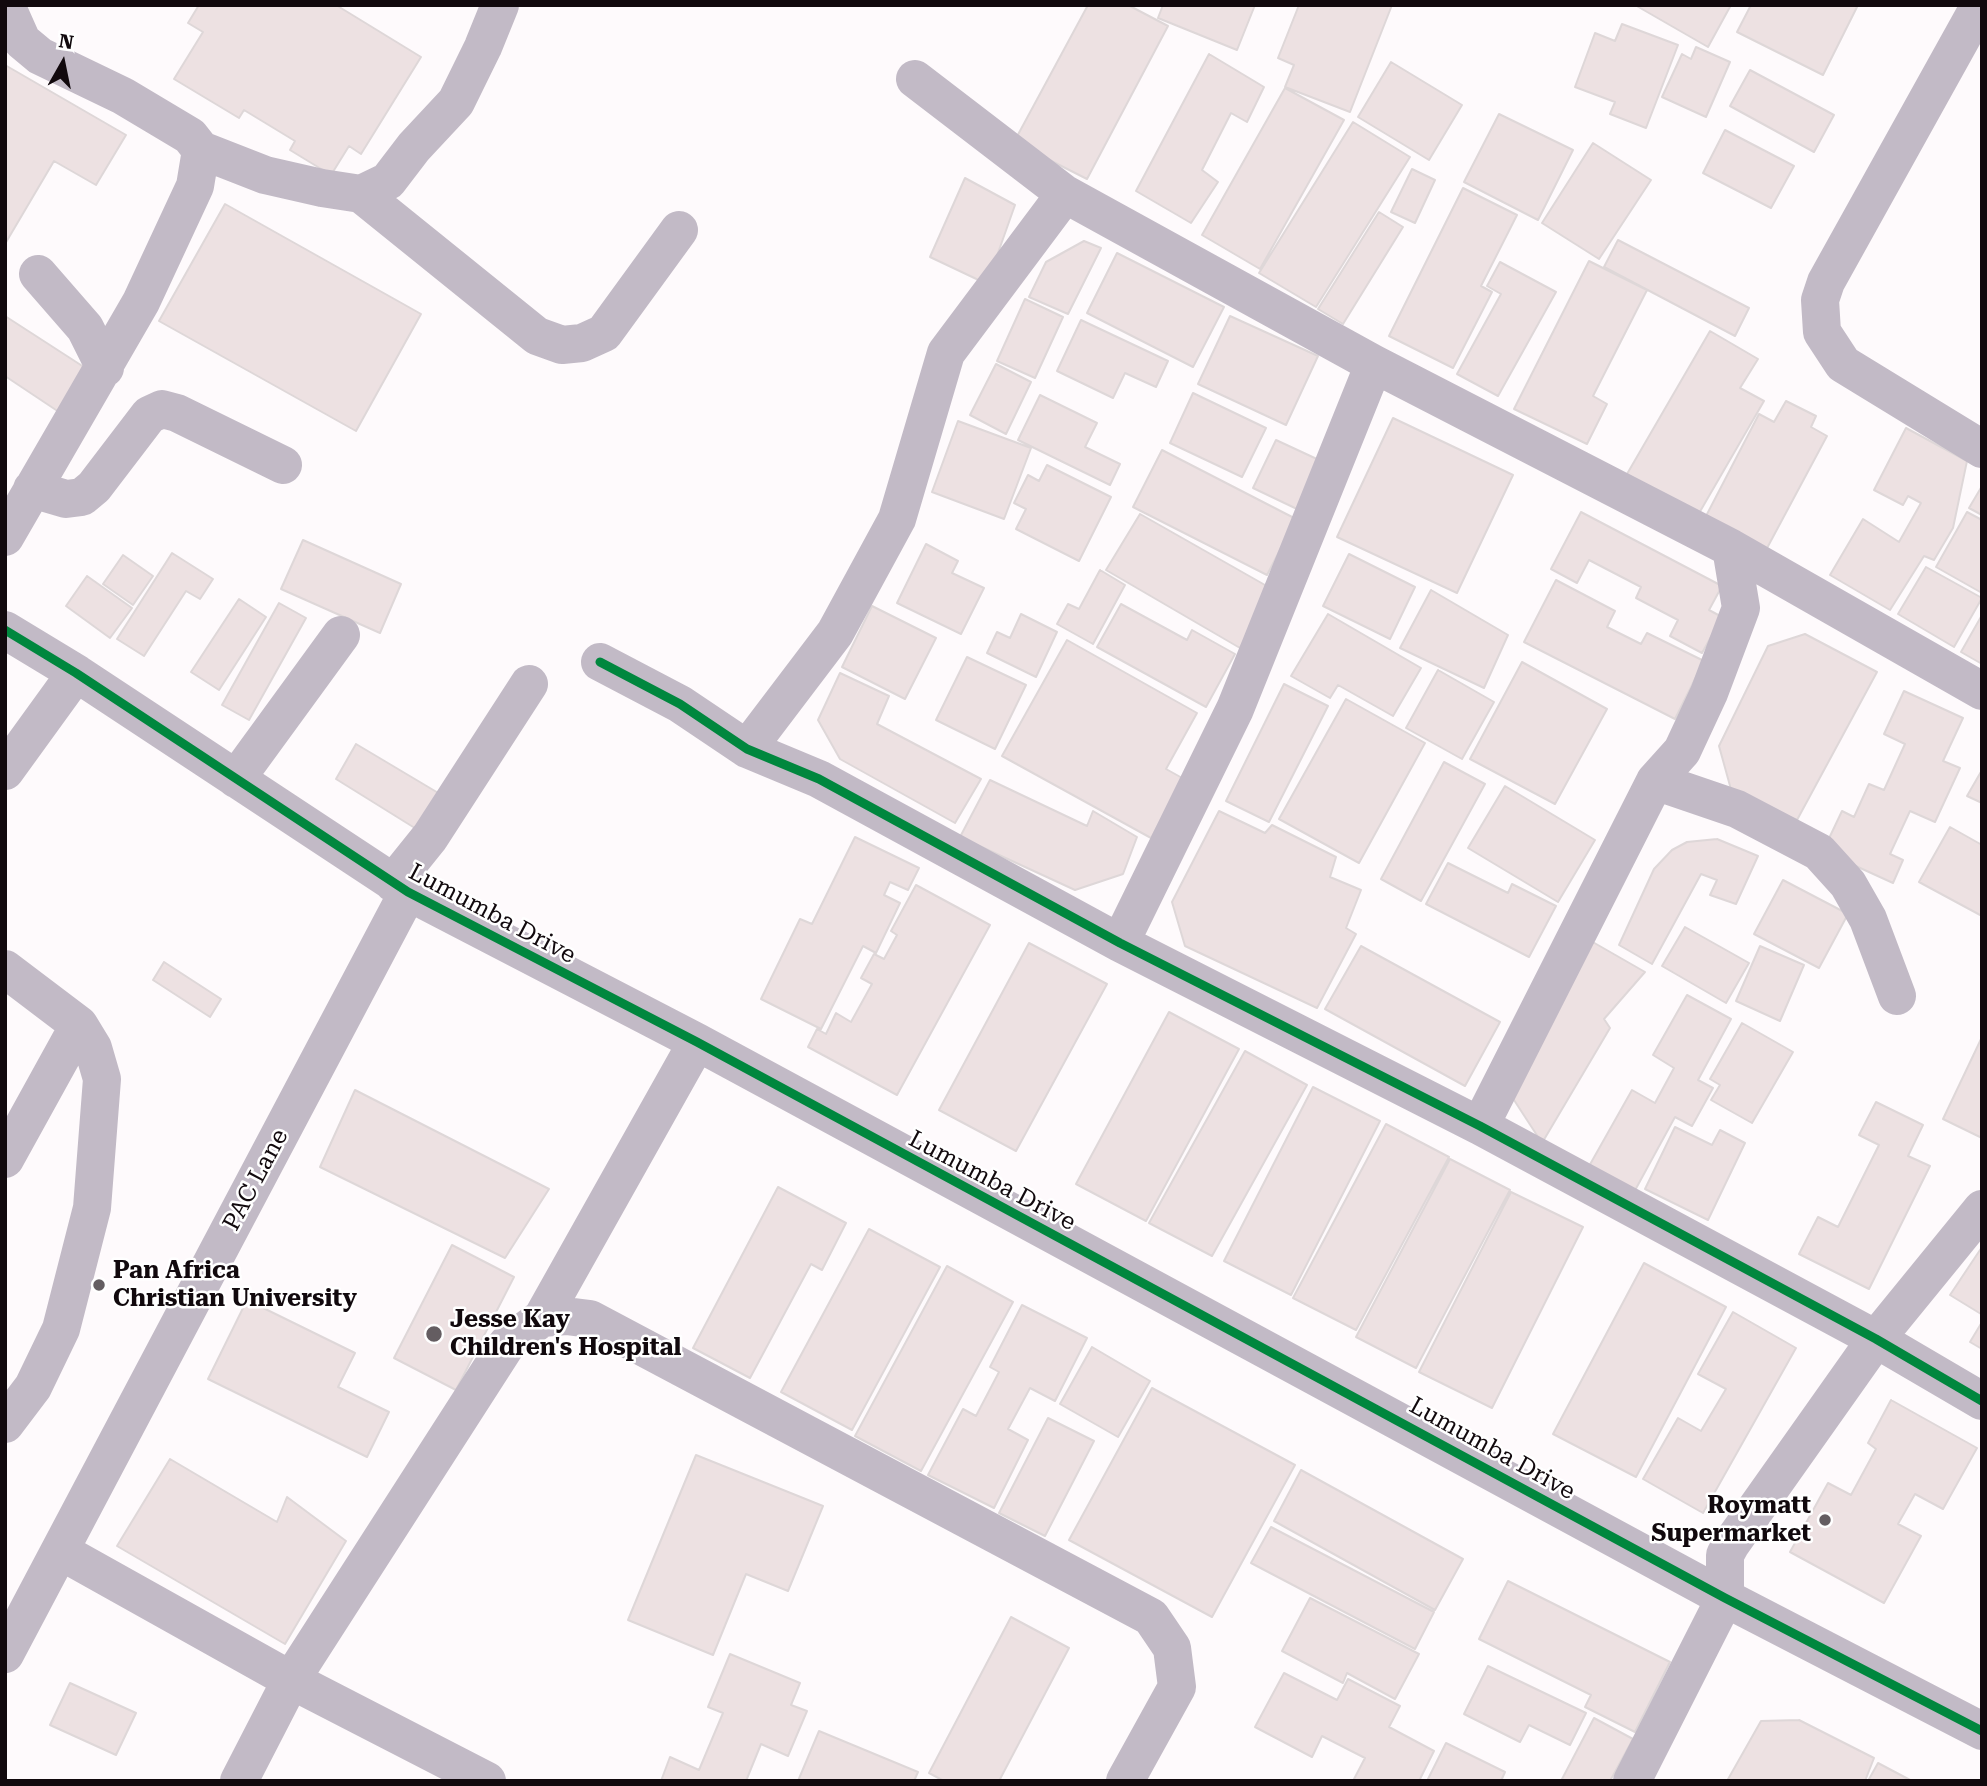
<!DOCTYPE html>
<html>
<head>
<meta charset="utf-8">
<style>
  body { margin:0 }
  #map { position:relative; width:1987px; height:1786px; overflow:hidden; background:#fefafc; font-family:"Roboto Serif",serif }
  canvas { display:block }
  .frame { position:absolute; inset:0; border:7px solid #11090d; pointer-events:none }
  .north { position:absolute; left:28px; top:28px; width:70px; height:70px; -webkit-text-stroke:5px #fff; paint-order:stroke; rotate:9deg; font-size:19px; font-weight:700; line-height:28px; text-align:center; color:#11090d }
  .north::after { content:''; display:block; margin:auto; width:24px; height:32px; background:#11090d; clip-path:polygon(50% 0,100% 100%,50% 72%,0 100%) }
</style>
</head>
<body>
<div id="map">
<canvas width="1987" height="1786"></canvas>
<div class="frame"></div>
<div class="north">N</div>
</div>
<script>
const ctx = document.querySelector('canvas').getContext('2d');
ctx.lineJoin = 'round';
function fill(path, color) {
  ctx.fillStyle = color;
  ctx.fill(path, 'evenodd');
}
function poly(rows) {
  const path = new Path2D();
  for (const r of rows) {
    path.moveTo(r[0], r[1]);
    for (let i = 2; i < r.length; i += 2) path.lineTo(r[i], r[i + 1]);
  }
  return path;
}
function strokePath(path, color, width, dash) {
  ctx.strokeStyle = color;
  ctx.lineWidth = width;
  ctx.lineCap = dash ? 'butt' : 'round';
  ctx.setLineDash(dash || []);
  ctx.stroke(path);
}
function write(font, color, halo, rows, align = 'center') {
  ctx.font = font + ' "Roboto Serif",serif';
  ctx.lineWidth = 5;
  ctx.setLineDash([]);
  ctx.textBaseline = 'middle';
  ctx.strokeStyle = halo;
  ctx.fillStyle = color;
  for (const [text, x, y, turn = 0] of rows) {
    ctx.save();
    ctx.translate(x, y);
    ctx.rotate((+turn || 0) * Math.PI / 180);
    ctx.textAlign = isNaN(turn) ? turn : align;
    if (halo) ctx.strokeText(text, 0, 0);
    ctx.fillText(text, 0, 0);
    ctx.restore();
  }
}
const building = poly([
  [199,5,336,5,421,57,361,154,349,146,331,175,290,150,295,141,244,110,239,118,174,79,203,32,188,23,199,5],
  [1088,5,1128,5,1168,26,1087,179,1014,142,1088,5],
  [1163,5,1255,5,1237,50,1158,18,1163,5],
  [1299,5,1392,5,1350,112,1285,87,1294,65,1278,58,1299,5],
  [1635,5,1731,5,1708,47,1635,5],
  [1751,5,1858,5,1823,75,1737,32,1751,5],
  [1622,24,1678,45,1646,128,1610,114,1615,102,1575,87,1595,33,1615,41,1622,24],
  [1696,47,1730,62,1706,117,1662,97,1682,54,1691,59,1696,47],
  [1209,54,1264,87,1247,122,1231,113,1202,170,1218,182,1191,223,1136,191,1209,54],
  [1391,62,1462,105,1429,160,1358,117,1391,62],
  [5,65,126,135,96,185,54,161,5,244,5,65],
  [1750,70,1834,115,1814,152,1730,106,1750,70],
  [1285,88,1344,120,1260,269,1202,235,1285,88],
  [1499,114,1573,150,1538,220,1464,182,1499,114],
  [1353,122,1410,157,1316,307,1259,273,1353,122],
  [1725,130,1794,166,1771,208,1703,173,1725,130],
  [1593,143,1651,180,1599,259,1542,223,1593,143],
  [1412,169,1435,180,1415,223,1391,212,1412,169],
  [965,178,1015,205,987,284,930,257,965,178],
  [1463,188,1517,215,1481,286,1492,292,1453,368,1389,336,1463,188],
  [225,204,421,314,356,431,159,321,225,204],
  [1379,212,1403,227,1343,324,1318,309,1379,212],
  [1618,240,1749,308,1735,336,1604,267,1618,240],
  [1084,241,1101,248,1068,314,1029,297,1046,262,1084,241],
  [1117,253,1224,307,1193,367,1087,313,1117,253],
  [1589,261,1647,290,1593,396,1607,404,1587,444,1514,409,1589,261],
  [1500,262,1556,292,1498,396,1457,374,1501,294,1487,286,1500,262],
  [1025,299,1063,317,1035,378,997,361,1025,299],
  [5,316,87,369,59,412,5,376,5,316],
  [1230,316,1318,356,1286,425,1198,384,1230,316],
  [1081,320,1168,361,1156,387,1125,373,1113,398,1057,371,1081,320],
  [1710,331,1758,359,1740,388,1764,401,1698,515,1627,474,1710,331],
  [996,364,1031,382,1006,434,970,415,996,364],
  [1193,393,1266,428,1242,477,1170,443,1193,393],
  [1040,395,1097,423,1085,447,1120,464,1110,485,1018,440,1040,395],
  [1786,401,1816,416,1811,427,1827,436,1766,550,1705,518,1759,414,1774,422,1786,401],
  [1393,418,1513,475,1457,593,1337,537,1393,418],
  [958,421,1031,448,1004,519,932,492,958,421],
  [1906,428,1967,461,1953,528,1934,560,1924,556,1890,610,1830,575,1863,519,1899,542,1921,503,1908,496,1903,505,1874,490,1906,428],
  [1276,440,1319,460,1297,509,1253,488,1276,440],
  [1162,450,1296,519,1267,575,1133,507,1162,450],
  [1047,465,1111,497,1079,561,1016,529,1026,509,1014,503,1028,475,1039,481,1047,465],
  [1982,486,1982,515,1969,508,1982,486],
  [1581,512,1722,586,1709,610,1722,617,1702,653,1670,636,1678,620,1636,598,1641,587,1589,560,1577,583,1551,569,1581,512],
  [1967,512,1982,520,1982,593,1936,567,1967,512],
  [1140,514,1272,589,1240,648,1106,570,1140,514],
  [303,540,401,584,380,633,281,589,303,540],
  [926,544,958,561,952,573,984,588,961,634,897,603,926,544],
  [172,553,213,579,200,599,186,591,144,656,117,639,172,553],
  [1349,554,1415,587,1390,639,1323,606,1349,554],
  [123,555,153,576,133,605,103,584,123,555],
  [1926,567,1982,598,1954,647,1898,614,1926,567],
  [1100,570,1125,585,1093,644,1057,624,1068,604,1079,609,1100,570],
  [87,576,132,608,110,638,66,606,87,576],
  [1556,580,1615,611,1607,627,1641,644,1647,633,1704,661,1675,719,1524,642,1556,580],
  [1431,590,1508,635,1484,688,1400,648,1431,590],
  [239,599,266,617,219,690,191,672,239,599],
  [279,603,306,618,249,720,222,705,279,603],
  [1121,604,1187,640,1192,630,1235,654,1206,707,1097,647,1121,604],
  [872,606,936,638,905,699,842,667,872,606],
  [1021,614,1057,632,1036,677,987,653,997,632,1010,638,1021,614],
  [1328,614,1421,668,1393,716,1338,685,1330,698,1291,676,1328,614],
  [1982,615,1982,664,1961,652,1982,615],
  [1805,634,1877,672,1797,820,1732,793,1719,746,1768,646,1805,634],
  [1067,640,1197,713,1166,769,1184,779,1151,838,1002,756,1067,640],
  [967,657,1026,685,995,749,936,720,967,657],
  [1522,662,1607,709,1555,804,1470,759,1522,662],
  [1438,670,1494,702,1462,759,1406,728,1438,670],
  [840,673,889,696,877,724,981,779,955,823,840,759,818,720,840,673],
  [1284,684,1328,706,1269,822,1226,801,1284,684],
  [1904,691,1963,718,1943,761,1960,768,1935,822,1910,811,1890,854,1903,860,1893,883,1823,851,1842,811,1854,817,1869,784,1884,790,1905,744,1884,734,1904,691],
  [1346,699,1425,743,1359,863,1279,819,1346,699],
  [356,744,440,794,418,830,336,779,356,744],
  [1444,762,1485,784,1421,901,1381,879,1444,762],
  [1982,770,1982,803,1967,796,1982,770],
  [990,780,1087,826,1093,811,1137,837,1123,874,1075,890,960,837,990,780],
  [1505,786,1595,840,1558,902,1468,848,1505,786],
  [1219,811,1265,833,1272,825,1336,857,1330,877,1361,890,1346,928,1356,934,1317,1008,1185,946,1172,902,1219,811],
  [1950,827,1982,845,1982,916,1919,882,1950,827],
  [855,837,919,868,908,890,890,882,884,895,900,903,876,953,863,946,821,1029,761,999,800,919,812,924,855,837],
  [1717,839,1758,856,1736,904,1710,895,1717,880,1701,874,1652,964,1619,945,1654,869,1672,850,1687,842,1717,839],
  [1448,863,1508,893,1512,884,1556,906,1529,957,1426,904,1448,863],
  [1783,880,1848,914,1819,968,1754,934,1783,880],
  [916,885,990,925,897,1095,808,1047,817,1029,826,1034,836,1013,851,1022,872,984,861,978,874,954,884,959,897,935,891,931,916,885],
  [1685,927,1749,963,1726,1003,1662,966,1685,927],
  [1577,933,1645,972,1604,1019,1610,1028,1542,1143,1499,1077,1577,933],
  [1029,943,1107,984,1016,1151,939,1110,1029,943],
  [1361,946,1500,1022,1465,1086,1325,1009,1361,946],
  [1760,946,1804,965,1780,1021,1736,1001,1760,946],
  [164,962,221,999,210,1017,153,980,164,962],
  [1687,995,1731,1019,1698,1080,1713,1088,1692,1126,1675,1117,1633,1194,1588,1168,1632,1090,1655,1103,1674,1068,1653,1055,1687,995],
  [1169,1012,1239,1049,1146,1221,1076,1184,1169,1012],
  [1742,1023,1793,1052,1752,1123,1711,1100,1720,1085,1710,1079,1742,1023],
  [1982,1037,1982,1138,1943,1119,1982,1037],
  [1245,1051,1307,1085,1212,1256,1149,1223,1245,1051],
  [1313,1087,1380,1121,1291,1295,1224,1261,1313,1087],
  [355,1090,549,1189,505,1258,320,1167,355,1090],
  [1876,1102,1923,1125,1908,1156,1930,1166,1869,1289,1799,1254,1818,1217,1838,1227,1879,1145,1859,1135,1876,1102],
  [1386,1124,1449,1157,1356,1330,1293,1298,1386,1124],
  [1675,1127,1712,1145,1720,1130,1745,1143,1708,1220,1645,1189,1675,1127],
  [1450,1159,1510,1190,1416,1368,1356,1337,1450,1159],
  [778,1187,846,1223,822,1270,811,1264,750,1378,693,1348,778,1187],
  [1511,1192,1583,1227,1492,1408,1419,1372,1511,1192],
  [869,1229,940,1267,852,1430,781,1392,869,1229],
  [452,1245,514,1277,456,1390,394,1358,452,1245],
  [1982,1247,1982,1313,1981,1314,1950,1295,1982,1247],
  [1644,1263,1726,1307,1636,1477,1553,1434,1644,1263],
  [947,1266,1013,1302,921,1471,855,1436,947,1266],
  [247,1300,355,1353,338,1387,389,1412,367,1457,208,1379,247,1300],
  [1022,1305,1087,1338,1055,1401,1030,1388,1008,1429,1028,1440,994,1508,928,1475,963,1409,976,1416,999,1372,990,1367,1022,1305],
  [1733,1312,1796,1348,1703,1513,1643,1479,1678,1418,1701,1431,1726,1389,1698,1374,1733,1312],
  [1982,1322,1982,1349,1970,1342,1982,1322],
  [1092,1347,1150,1381,1118,1437,1060,1404,1092,1347],
  [1152,1388,1295,1465,1212,1617,1069,1540,1152,1388],
  [1891,1400,1977,1448,1943,1509,1915,1494,1898,1524,1921,1536,1884,1603,1790,1552,1828,1483,1851,1495,1876,1449,1868,1443,1891,1400],
  [1048,1418,1094,1441,1045,1536,999,1513,1048,1418],
  [696,1455,823,1506,788,1591,746,1574,713,1655,628,1620,696,1455],
  [170,1459,277,1522,287,1497,346,1541,285,1644,117,1546,170,1459],
  [1301,1470,1463,1559,1435,1610,1274,1521,1301,1470],
  [1271,1527,1434,1612,1415,1649,1251,1563,1271,1527],
  [1508,1581,1670,1662,1635,1732,1585,1707,1591,1695,1479,1639,1508,1581],
  [1310,1598,1419,1654,1395,1699,1347,1673,1343,1683,1282,1651,1310,1598],
  [1011,1617,1069,1648,999,1781,944,1781,929,1773,1011,1617],
  [730,1654,800,1683,791,1705,807,1711,788,1756,761,1744,746,1781,661,1781,670,1757,699,1770,723,1713,708,1707,730,1654],
  [1488,1666,1586,1713,1570,1745,1529,1725,1520,1742,1464,1714,1488,1666],
  [1284,1673,1337,1700,1348,1679,1400,1706,1389,1727,1434,1751,1419,1781,1353,1781,1365,1758,1322,1736,1312,1757,1255,1727,1284,1673],
  [70,1683,136,1713,116,1755,50,1725,70,1683],
  [1594,1718,1633,1739,1610,1781,1561,1781,1594,1718],
  [1799,1720,1874,1758,1865,1781,1727,1781,1761,1721,1799,1720],
  [819,1731,918,1772,914,1781,798,1781,819,1731],
  [1446,1743,1505,1772,1501,1781,1427,1781,1446,1743],
  [1878,1763,1912,1781,1868,1781,1878,1763]
]);
const minor = poly([
  [1980,5,1826,282,1820,300,1822,332,1843,364,1982,449],
  [915,79,1065,194,1374,364,1235,709,1120,943],
  [201,150,265,175,322,188,361,194,388,181,414,147,456,102,483,47,500,5],
  [361,194,537,336,562,345,582,343,604,333,679,230],
  [38,274,85,328,105,368],
  [1374,364,1731,548,1982,691],
  [32,489,66,499,82,497,94,487,149,415,162,409,177,413,283,465],
  [5,537,141,302,195,186,201,150,190,136,123,96,40,56,22,41,6,5],
  [5,630,76,673,408,892,697,1042,1725,1598,1982,1731],
  [600,662,680,704,747,749,819,779,1120,943,1480,1126,1876,1339,1982,1401],
  [747,749,835,633,897,519,946,353,1065,194],
  [5,771,76,673],
  [236,779,341,635],
  [1655,781,1737,809,1819,852,1848,884,1868,919,1897,996],
  [393,883,430,837,529,684],
  [5,969,79,1025,93,1048,102,1079,92,1208,61,1329,33,1387,5,1424],
  [1480,1126,1655,781,1682,751,1709,693,1741,608,1731,548],
  [5,1159,79,1025],
  [542,1318,697,1042],
  [62,1552,291,1680,487,1781],
  [5,1654,408,892],
  [239,1781,291,1680,507,1344,542,1318,566,1316,590,1319,1151,1617,1172,1648,1177,1687,1125,1781],
  [1632,1781,1725,1598,1725,1555,1731,1544,1876,1339,1982,1209]
]);
const cycleway = poly([
  [5,630,76,673,408,892,697,1042,1725,1598,1982,1731],
  [600,662,680,704,747,749,819,779,1120,943,1480,1126,1876,1339,1982,1401]
]);
const markers = [
  [99,1285,7,"#645d61"],
  [434,1334,9,"#645d61"],
  [1825,1520,7,"#645d61"]
];
const streetNames = [
  ["Lumumba Drive",492,914,28],
  ["PAC Lane",256,1180,-62],
  ["Lumumba Drive",992,1181,28],
  ["Lumumba Drive",1492,1449,29]
];
const poiNames = [
  ["Pan Africa",113,1271],
  ["Christian University",113,1299],
  ["Jesse Kay",450,1320],
  ["Children's Hospital",450,1348],
  ["Roymatt",1811,1506,"right"],
  ["Supermarket",1811,1534,"right"]
];
fill(building, '#ede1e2');
strokePath(building, '#ded7d8', 2);
strokePath(minor, '#c2bac6', 38);
strokePath(cycleway, '#00873e', 9);
for (const [x, y, r, color] of markers) {
  const dot = new Path2D();
  dot.arc(x, y, r, 0, 2 * Math.PI);
  ctx.fillStyle = color;
  ctx.fill(dot);
  strokePath(dot, '#fff', 2.5);
}
write('24px', '#11090d', '#fff', streetNames);
write('bold 24px', '#11090d', '#fff', poiNames, 'left');
</script>
</body>
</html>
